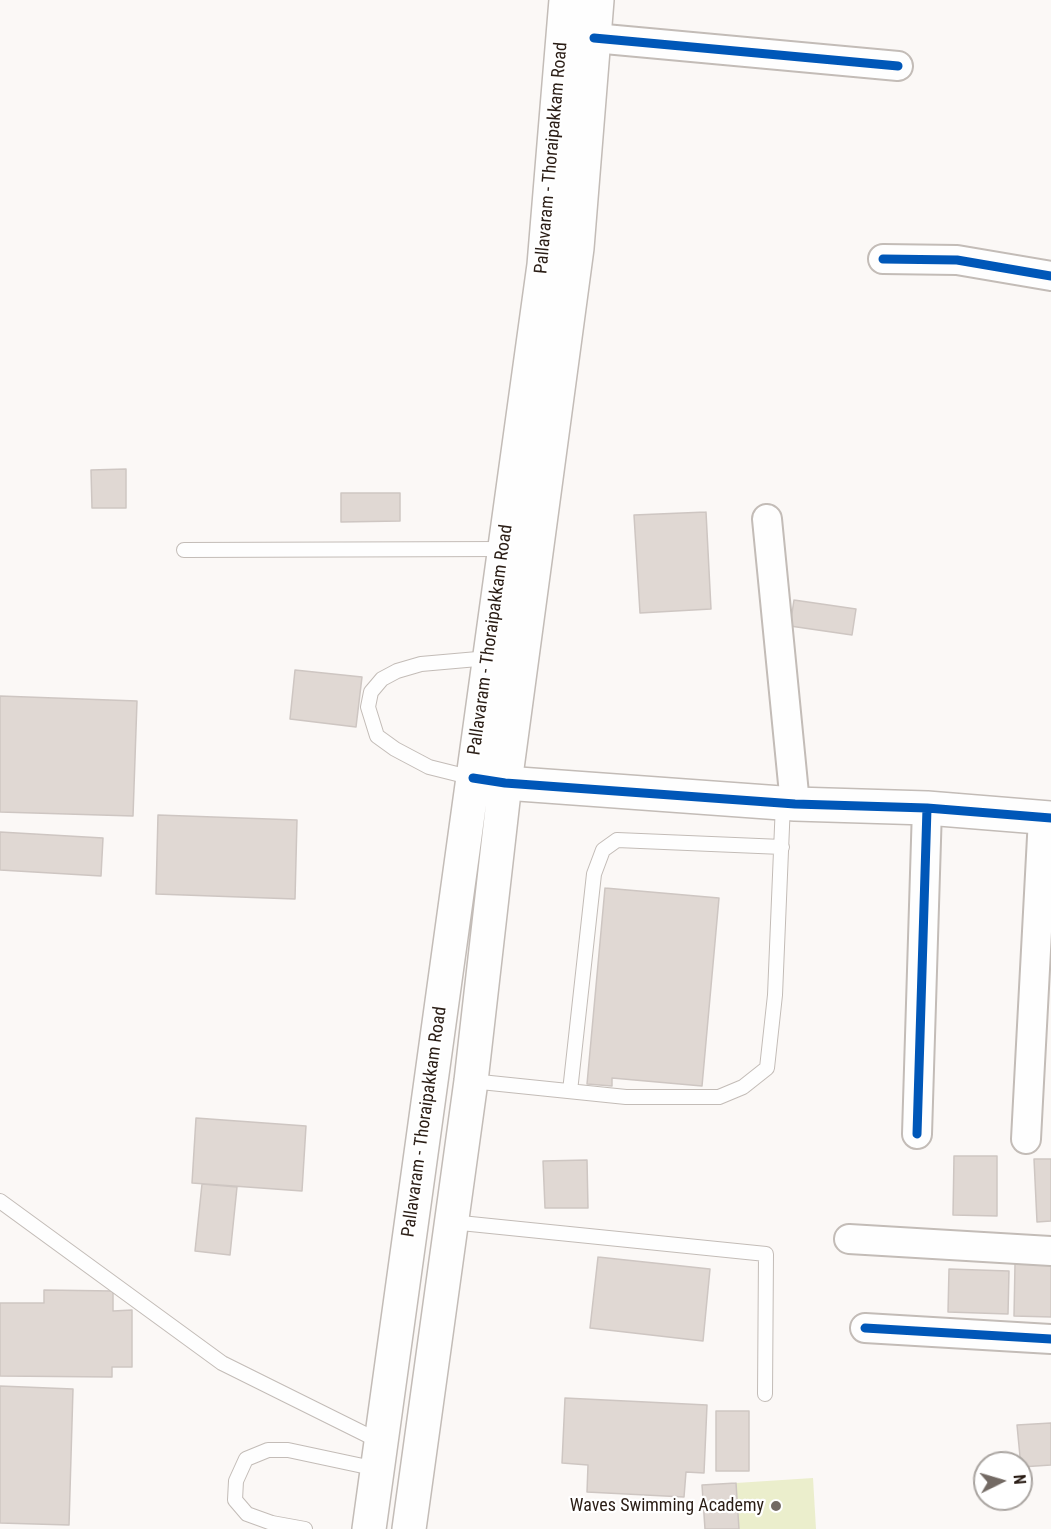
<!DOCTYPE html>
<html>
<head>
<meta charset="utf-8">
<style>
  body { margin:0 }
  #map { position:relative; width:1051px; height:1529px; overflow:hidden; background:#fbf8f6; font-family:"Roboto Condensed",sans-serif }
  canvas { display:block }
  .north { position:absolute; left:973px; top:1451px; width:60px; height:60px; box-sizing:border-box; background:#fff; border:2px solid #aaa5a1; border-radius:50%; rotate:85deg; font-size:16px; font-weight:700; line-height:24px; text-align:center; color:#2a1d15 }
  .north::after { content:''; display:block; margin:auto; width:21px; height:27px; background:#736a64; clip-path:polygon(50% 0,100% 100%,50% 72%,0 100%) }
</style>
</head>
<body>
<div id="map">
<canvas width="1051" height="1529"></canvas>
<div class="north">N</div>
</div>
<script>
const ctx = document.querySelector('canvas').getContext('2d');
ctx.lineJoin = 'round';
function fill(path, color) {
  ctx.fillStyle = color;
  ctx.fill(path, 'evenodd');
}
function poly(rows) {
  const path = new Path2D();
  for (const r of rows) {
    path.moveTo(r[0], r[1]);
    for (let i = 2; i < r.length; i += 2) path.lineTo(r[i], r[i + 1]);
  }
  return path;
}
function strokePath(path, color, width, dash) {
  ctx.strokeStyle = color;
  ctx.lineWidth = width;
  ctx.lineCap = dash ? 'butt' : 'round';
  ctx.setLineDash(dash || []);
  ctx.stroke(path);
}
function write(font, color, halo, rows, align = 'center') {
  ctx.font = font + ' "Roboto Condensed",sans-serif';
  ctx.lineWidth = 4.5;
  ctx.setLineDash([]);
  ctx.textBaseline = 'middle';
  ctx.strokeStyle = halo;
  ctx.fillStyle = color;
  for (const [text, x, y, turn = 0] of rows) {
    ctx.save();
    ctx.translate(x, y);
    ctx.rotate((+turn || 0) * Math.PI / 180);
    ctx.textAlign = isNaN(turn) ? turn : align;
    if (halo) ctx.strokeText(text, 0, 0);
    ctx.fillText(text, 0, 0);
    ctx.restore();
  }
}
const green = poly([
  [813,1478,816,1529,739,1529,736,1483]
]);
const building = poly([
  [126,469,126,508,92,508,91,470,126,469],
  [341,493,400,493,400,521,341,522,341,493],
  [706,512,711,609,640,613,634,515,706,512],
  [794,600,856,609,852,635,790,626,794,600],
  [295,670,362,677,356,727,290,719,295,670],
  [0,696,137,701,133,816,0,812,0,696],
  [158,815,297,820,295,899,156,894,158,815],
  [0,832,103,838,101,876,0,870,0,832],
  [605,888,719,898,702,1086,612,1078,612,1086,587,1084,605,888],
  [196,1118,306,1126,302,1191,192,1183,196,1118],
  [954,1156,997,1156,997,1216,953,1215,954,1156],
  [1034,1159,1051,1159,1051,1221,1037,1222,1034,1159],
  [587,1160,588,1208,545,1208,543,1161,587,1160],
  [202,1184,237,1187,230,1255,195,1251,202,1184],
  [598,1257,710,1269,703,1341,590,1328,598,1257],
  [1051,1263,1051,1317,1014,1316,1015,1264,1051,1263],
  [949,1269,1009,1271,1008,1314,948,1312,949,1269],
  [44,1290,113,1291,113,1311,132,1310,132,1367,112,1367,112,1377,0,1376,0,1303,44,1303,44,1290],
  [0,1386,73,1389,69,1525,0,1523,0,1386],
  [565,1398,707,1405,704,1473,686,1472,684,1497,587,1492,588,1465,562,1463,565,1398],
  [716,1411,749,1411,749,1471,716,1471,716,1411],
  [1051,1423,1051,1465,1021,1467,1017,1425,1051,1423],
  [736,1483,739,1529,705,1529,702,1485,736,1483]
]);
const lane = poly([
  [184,550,504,549],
  [473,778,429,767,395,749,377,736,368,707,371,692,382,679,397,671,421,664,489,658],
  [471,1081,626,1097,719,1097,743,1087,767,1068,775,995,783,803],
  [570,1091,594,874,603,850,617,840,782,847],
  [0,1201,222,1363,381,1442],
  [451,1222,766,1254,765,1394],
  [305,1529,272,1523,247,1514,235,1500,236,1481,246,1459,268,1450,288,1450,377,1469]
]);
const street = poly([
  [594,38,898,66],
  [883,259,957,260,1051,276],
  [767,519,795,804],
  [917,1134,927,808],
  [1026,1139,1043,818],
  [849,1239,1051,1251],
  [865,1328,1051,1339]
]);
const secondary = poly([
  [477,779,505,783,795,804,927,808,1051,818]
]);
const primary = poly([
  [369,1529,544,265,566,0],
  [409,1529,471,1081,505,783,577,248,597,0]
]);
const cycleway = poly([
  [594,38,898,66],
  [883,259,957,260,1051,276],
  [473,778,505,783,795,804,927,808,1051,818],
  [917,1134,927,808],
  [865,1328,1051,1339]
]);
const markers = [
  [776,1506,6,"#736a64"]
];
const streetNames = [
  ["Pallavaram - Thoraipakkam Road",552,158,-85],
  ["Pallavaram - Thoraipakkam Road",491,640,-82],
  ["Pallavaram - Thoraipakkam Road",425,1122,-82]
];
const poiNames = [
  ["Waves Swimming Academy",764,1506]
];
fill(green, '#ebeecc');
fill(building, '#e0d8d3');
strokePath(building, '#cec6c2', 1.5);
strokePath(lane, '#c3bcb7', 16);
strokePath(street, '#c3bcb7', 32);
strokePath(secondary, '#c3bcb7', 36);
strokePath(primary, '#c3bcb7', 36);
strokePath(lane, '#fefefe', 14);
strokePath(street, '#fefefe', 28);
strokePath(secondary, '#fefefe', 33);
strokePath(primary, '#fefefe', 33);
strokePath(cycleway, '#0057b8', 9);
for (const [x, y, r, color] of markers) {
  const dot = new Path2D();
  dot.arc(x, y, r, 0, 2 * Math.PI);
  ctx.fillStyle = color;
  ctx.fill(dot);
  strokePath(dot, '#fff', 2);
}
write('18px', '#2a1d15', '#fff', streetNames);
write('18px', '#2a1d15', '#fff', poiNames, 'right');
</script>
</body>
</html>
